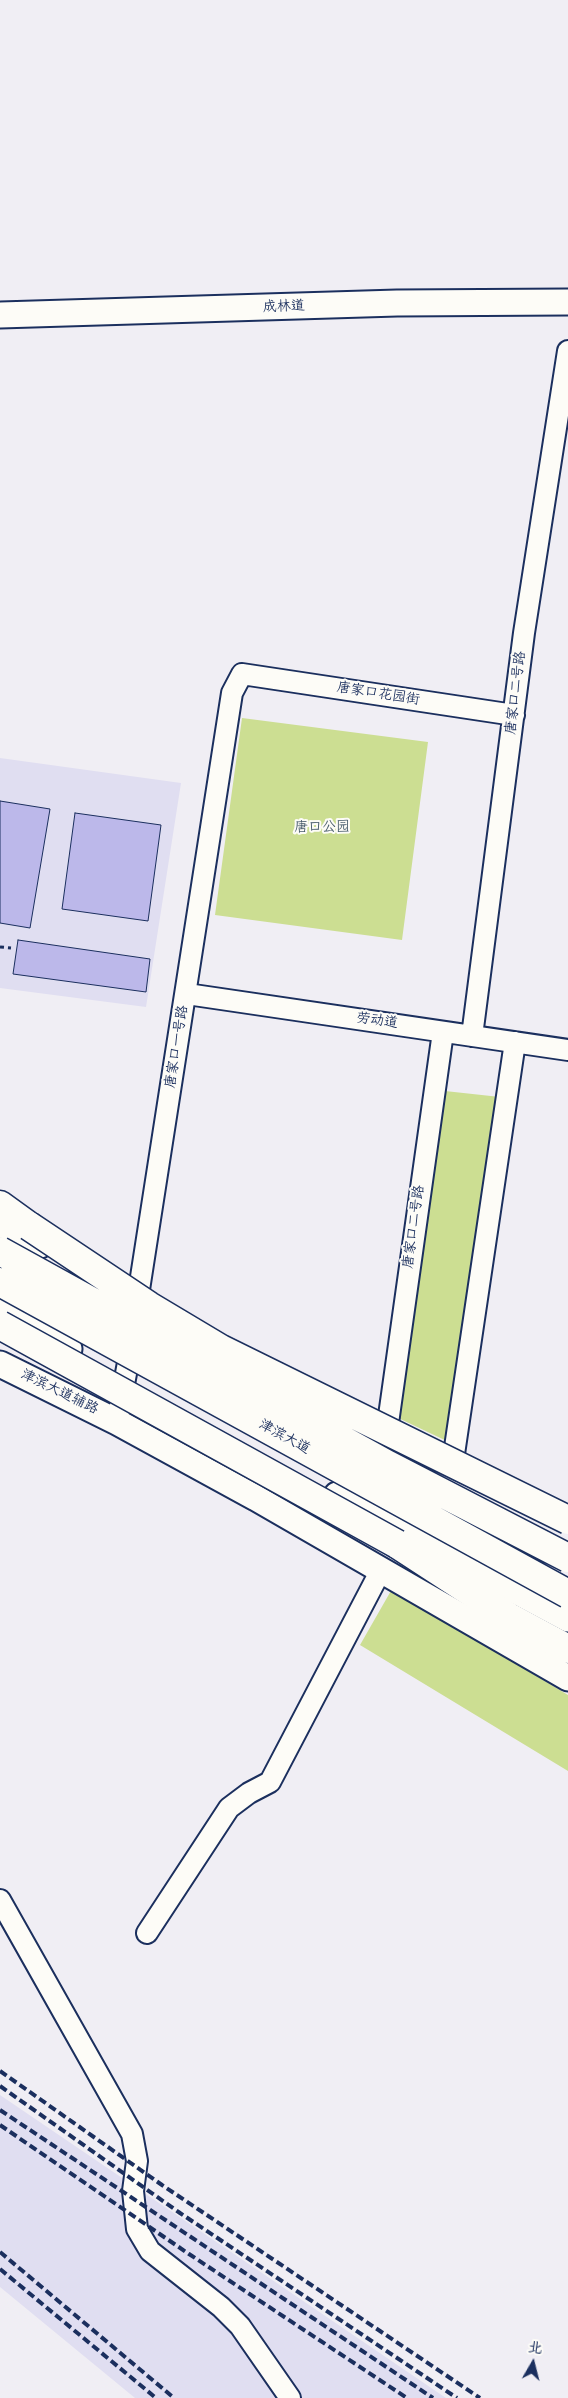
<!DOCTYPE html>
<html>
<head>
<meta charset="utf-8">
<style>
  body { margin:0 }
  #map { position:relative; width:568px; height:2398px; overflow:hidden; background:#f0eef4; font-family:Kalam,"LXGW WenKai TC",sans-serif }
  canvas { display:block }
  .north { position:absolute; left:508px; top:2338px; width:50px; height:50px; -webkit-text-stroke:4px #fdfcf7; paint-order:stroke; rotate:8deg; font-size:14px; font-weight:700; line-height:20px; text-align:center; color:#1b2f5e }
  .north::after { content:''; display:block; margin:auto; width:18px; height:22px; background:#1b2f5e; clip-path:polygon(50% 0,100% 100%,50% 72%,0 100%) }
</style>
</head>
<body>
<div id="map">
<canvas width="568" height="2398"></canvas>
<div class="north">北</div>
</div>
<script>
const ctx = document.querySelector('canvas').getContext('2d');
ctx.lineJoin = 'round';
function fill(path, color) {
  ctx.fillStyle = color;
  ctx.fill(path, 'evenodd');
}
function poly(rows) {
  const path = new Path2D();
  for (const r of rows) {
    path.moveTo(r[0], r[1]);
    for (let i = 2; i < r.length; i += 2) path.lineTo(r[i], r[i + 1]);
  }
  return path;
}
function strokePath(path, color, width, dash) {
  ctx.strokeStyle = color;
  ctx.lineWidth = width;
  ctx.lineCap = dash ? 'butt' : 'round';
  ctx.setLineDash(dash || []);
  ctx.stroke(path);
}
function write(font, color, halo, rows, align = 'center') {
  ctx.font = font + ' Kalam,"LXGW WenKai TC",sans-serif';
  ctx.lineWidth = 4;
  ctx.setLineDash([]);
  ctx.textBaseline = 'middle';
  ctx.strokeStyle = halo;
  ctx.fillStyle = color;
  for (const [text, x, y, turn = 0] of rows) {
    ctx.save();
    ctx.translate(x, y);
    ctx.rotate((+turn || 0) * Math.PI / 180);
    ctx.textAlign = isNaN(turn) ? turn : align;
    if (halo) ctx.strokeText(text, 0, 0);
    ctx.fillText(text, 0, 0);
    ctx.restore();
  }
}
const built = poly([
  [0,758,181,783,146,1007,0,988],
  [0,2095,446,2398,135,2398,0,2287]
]);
const green = poly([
  [242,718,428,742,402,940,215,915],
  [445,1091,500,1097,451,1443,394,1416],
  [392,1589,568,1695,568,1771,360,1645]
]);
const building = poly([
  [0,801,50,809,30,928,0,923,0,801],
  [75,813,161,825,148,921,62,909,75,813],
  [18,940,150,959,146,992,13,974,18,940]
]);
const path = poly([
  [0,947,11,948]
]);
const minor = poly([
  [187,994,568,1050],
  [472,1036,524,633,568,351],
  [0,1226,42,1247],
  [136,1309,232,693,242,674,514,715],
  [117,1422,132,1341],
  [388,1423,443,1032],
  [454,1454,515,1042],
  [0,1900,132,2134,137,2161,133,2191,137,2229,150,2251,221,2307,240,2326,290,2398],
  [147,1933,229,1808,249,1793,270,1782,381,1570]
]);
const major = poly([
  [0,315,397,303,568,302],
  [0,1308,69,1349],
  [0,1364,117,1422,256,1498,568,1678],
  [337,1495,568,1619]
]);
const highway = poly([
  [0,1205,29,1226],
  [397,1544,509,1617,568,1649]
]);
const rail = poly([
  [0,2071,162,2185,480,2398],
  [0,2086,180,2213,457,2398],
  [0,2110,433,2398],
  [0,2125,189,2254,407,2398],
  [0,2252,174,2398],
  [0,2269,156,2398]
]);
const highwayBridge = poly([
  [29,1226,149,1306,221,1349,568,1520],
  [0,1251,388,1465,568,1558],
  [0,1282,568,1594],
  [0,1325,397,1544]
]);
const streetNames = [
  ["成林道",284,308,-2],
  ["唐家口二号路",517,693,-83],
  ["唐家口花园街",378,695,9],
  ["劳动道",377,1022,8],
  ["唐家口一号路",178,1047,-81],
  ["唐家口二号路",415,1227,-82],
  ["津滨大道辅路",59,1393,26],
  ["津滨大道",284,1438,29]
];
const parkNames = [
  ["唐口公园",322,829]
];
fill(built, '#e0def1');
fill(green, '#ccde92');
fill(building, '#bcb8ea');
strokePath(building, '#1b2f5e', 1);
strokePath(minor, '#1b2f5e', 24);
strokePath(major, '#1b2f5e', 29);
strokePath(highway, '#1b2f5e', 31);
strokePath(path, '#1b2f5e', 3, [4, 4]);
strokePath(minor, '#fdfcf7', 20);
strokePath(major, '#fdfcf7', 25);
strokePath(highway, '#fdfcf7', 28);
strokePath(rail, '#1b2f5e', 4, [8, 4]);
strokePath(highwayBridge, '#1b2f5e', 31, []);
strokePath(highwayBridge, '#fdfcf7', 28);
write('14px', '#1b2f5e', '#fdfcf7', streetNames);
write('14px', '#475b6b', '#fdfcf7', parkNames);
</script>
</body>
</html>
